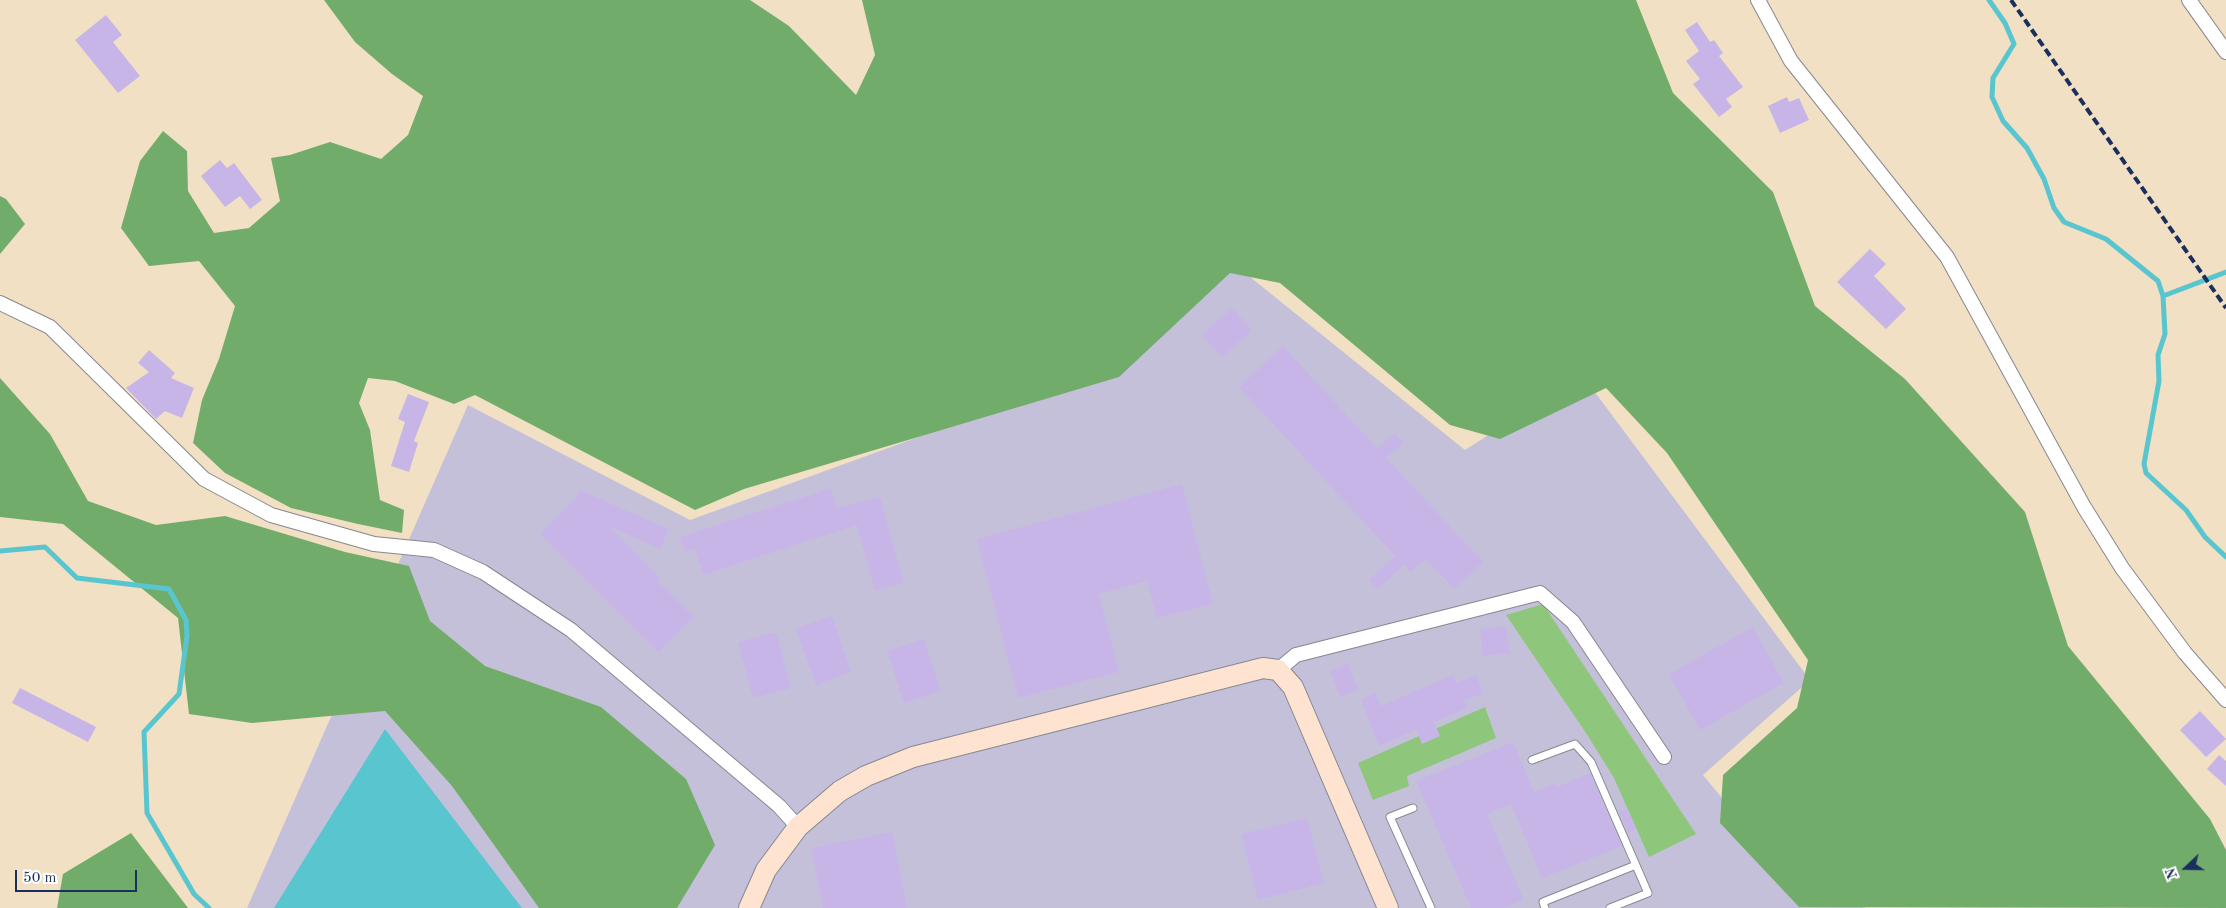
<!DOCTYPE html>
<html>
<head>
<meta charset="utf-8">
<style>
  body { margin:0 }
  #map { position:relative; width:2226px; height:908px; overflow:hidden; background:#f1e0c3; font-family:"Old Standard TT",serif }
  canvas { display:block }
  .north { position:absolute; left:2161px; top:843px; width:50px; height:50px; -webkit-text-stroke:4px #fff; paint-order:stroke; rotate:249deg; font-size:14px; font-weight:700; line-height:20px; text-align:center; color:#1b2f5e }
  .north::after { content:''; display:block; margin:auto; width:18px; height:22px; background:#1b2f5e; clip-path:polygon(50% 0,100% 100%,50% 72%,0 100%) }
  .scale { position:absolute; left:15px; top:870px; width:122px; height:22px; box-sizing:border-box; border:2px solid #1b2f5e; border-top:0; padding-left:6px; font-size:15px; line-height:18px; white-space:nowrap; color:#1b2f5e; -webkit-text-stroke:4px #fff; paint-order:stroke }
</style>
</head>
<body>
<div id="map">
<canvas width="2226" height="908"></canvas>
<div class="north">N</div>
<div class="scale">50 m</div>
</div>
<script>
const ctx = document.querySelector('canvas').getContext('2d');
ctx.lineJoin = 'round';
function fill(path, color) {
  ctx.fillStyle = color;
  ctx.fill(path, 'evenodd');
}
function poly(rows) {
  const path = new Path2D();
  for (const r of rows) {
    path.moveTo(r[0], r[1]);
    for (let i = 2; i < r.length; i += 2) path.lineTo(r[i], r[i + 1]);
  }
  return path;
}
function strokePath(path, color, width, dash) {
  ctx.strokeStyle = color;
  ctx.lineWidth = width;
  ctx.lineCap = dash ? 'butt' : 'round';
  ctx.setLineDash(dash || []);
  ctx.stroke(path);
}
const industrial = poly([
  [1229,260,1465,450,1582,375,1810,680,1703,775,1802,895,1867,908,247,908,468,405,690,520,1136,358]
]);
const green = poly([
  [1543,604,1696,834,1649,857,1614,778,1588,736,1506,615],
  [1485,707,1496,738,1407,776,1409,786,1373,800,1358,763]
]);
const forest = poly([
  [324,0,750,0,789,26,856,95,875,55,862,0,1636,0,1673,93,1773,192,1815,306,1905,379,2025,512,2068,646,2210,819,2226,850,2226,908,1799,907,1720,823,1723,775,1797,708,1808,660,1667,453,1606,388,1500,439,1450,425,1280,283,1230,273,1119,377,744,489,695,510,475,395,454,404,395,381,368,378,359,403,370,430,380,500,404,510,402,533,358,524,291,508,225,473,193,443,202,400,219,359,235,306,199,261,149,266,121,228,140,161,163,131,187,151,188,191,214,233,249,228,280,201,271,158,290,155,330,142,381,159,408,135,423,96,392,74,355,42],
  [0,196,6,199,25,224,0,254],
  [0,378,50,434,88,501,156,525,225,516,345,552,409,566,430,621,485,666,601,707,686,779,715,845,677,908,539,908,452,786,385,711,252,723,189,714,178,618,63,524,0,517],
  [131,833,188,908,57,908,63,874]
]);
const water = poly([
  [385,729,522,908,274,908]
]);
const stream = poly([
  [1989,0,2005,23,2014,44,1993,78,1992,97,2003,121,2027,148,2044,179,2054,208,2064,222,2106,239,2158,281,2163,296,2165,334,2158,355,2159,381,2144,464,2146,473,2186,510,2205,537,2226,557],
  [2163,296,2226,272],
  [0,551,45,547,77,578,169,589,186,620,187,636,179,694,144,732,147,813,194,894,209,908]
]);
const building = poly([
  [106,15,122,35,113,42,140,76,118,93,75,40],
  [1697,22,1710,42,1714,40,1723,53,1719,56,1743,87,1726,99,1732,107,1719,117,1693,84,1700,79,1686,61,1699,51,1685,30],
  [1787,97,1789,102,1799,98,1809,120,1780,133,1768,106],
  [220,160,227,168,234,163,262,200,250,209,240,196,225,207,201,176],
  [1870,249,1886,264,1874,276,1906,309,1886,329,1837,282],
  [1232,308,1252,330,1222,357,1202,335],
  [1283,346,1377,448,1395,433,1404,443,1386,458,1483,562,1454,589,1426,559,1411,572,1404,565,1378,589,1369,580,1395,556,1239,387],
  [149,350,175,373,171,378,194,388,182,418,165,411,156,419,126,388,149,372,138,363],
  [408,394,429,402,414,441,418,443,409,472,391,466,405,422,398,419],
  [1182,484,1213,604,1157,618,1147,581,1099,594,1119,672,1018,698,977,539],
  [831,488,837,508,880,497,904,583,875,591,857,525,703,575,695,548,685,552,680,537],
  [579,490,669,529,660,549,610,527,660,578,657,581,694,617,659,652,540,534,576,498],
  [832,616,851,672,816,685,796,628],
  [1506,626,1510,653,1483,656,1480,629],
  [1753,627,1784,683,1700,730,1669,674],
  [776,632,791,688,753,698,738,642],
  [924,639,941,691,904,703,887,651],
  [1348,664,1358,690,1340,697,1330,671],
  [1453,675,1457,683,1476,675,1483,693,1464,701,1468,708,1434,722,1440,736,1422,744,1416,730,1379,746,1361,700,1375,693,1381,706],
  [20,688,96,727,88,742,12,703],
  [2200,711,2226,739,2206,757,2180,730],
  [1513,742,1534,792,1555,783,1557,787,1590,773,1622,846,1542,878,1511,804,1487,814,1524,900,1505,908,1471,908,1416,781],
  [2219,755,2226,761,2226,786,2207,769],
  [1627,809,1636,829,1628,833,1619,812],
  [1307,818,1324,883,1258,900,1241,834],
  [892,832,907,908,823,908,811,848]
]);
const lane = poly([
  [1532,760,1575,744,1591,762,1648,893,1610,908],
  [1413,808,1390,817,1431,908],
  [1545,908,1543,902,1636,865]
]);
const street = poly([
  [1758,0,1791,61,1947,257,2084,507,2122,568,2185,653,2226,700],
  [2189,0,2226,52],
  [0,303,50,327,204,479,271,515,374,544,434,550,483,572,571,630,779,806,798,827],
  [1278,670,1296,655,1540,593,1573,622,1664,757]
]);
const secondary = poly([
  [749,908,766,870,798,827,840,791,866,776,913,757,1263,668,1278,670,1293,687,1388,908]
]);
const rail = poly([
  [2011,0,2226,308]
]);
fill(industrial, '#c5c0da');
fill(green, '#8ec77b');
fill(forest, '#72ac6b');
fill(water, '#59c6cf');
strokePath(stream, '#59c6cf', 5);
fill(building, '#c7b5e8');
strokePath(lane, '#868890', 9);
strokePath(street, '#868890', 16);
strokePath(secondary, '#868890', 22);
strokePath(lane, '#fff', 7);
strokePath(street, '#fff', 14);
strokePath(secondary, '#fee3d1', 20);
strokePath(rail, '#1b2f5e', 4, [8, 4]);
</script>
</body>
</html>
